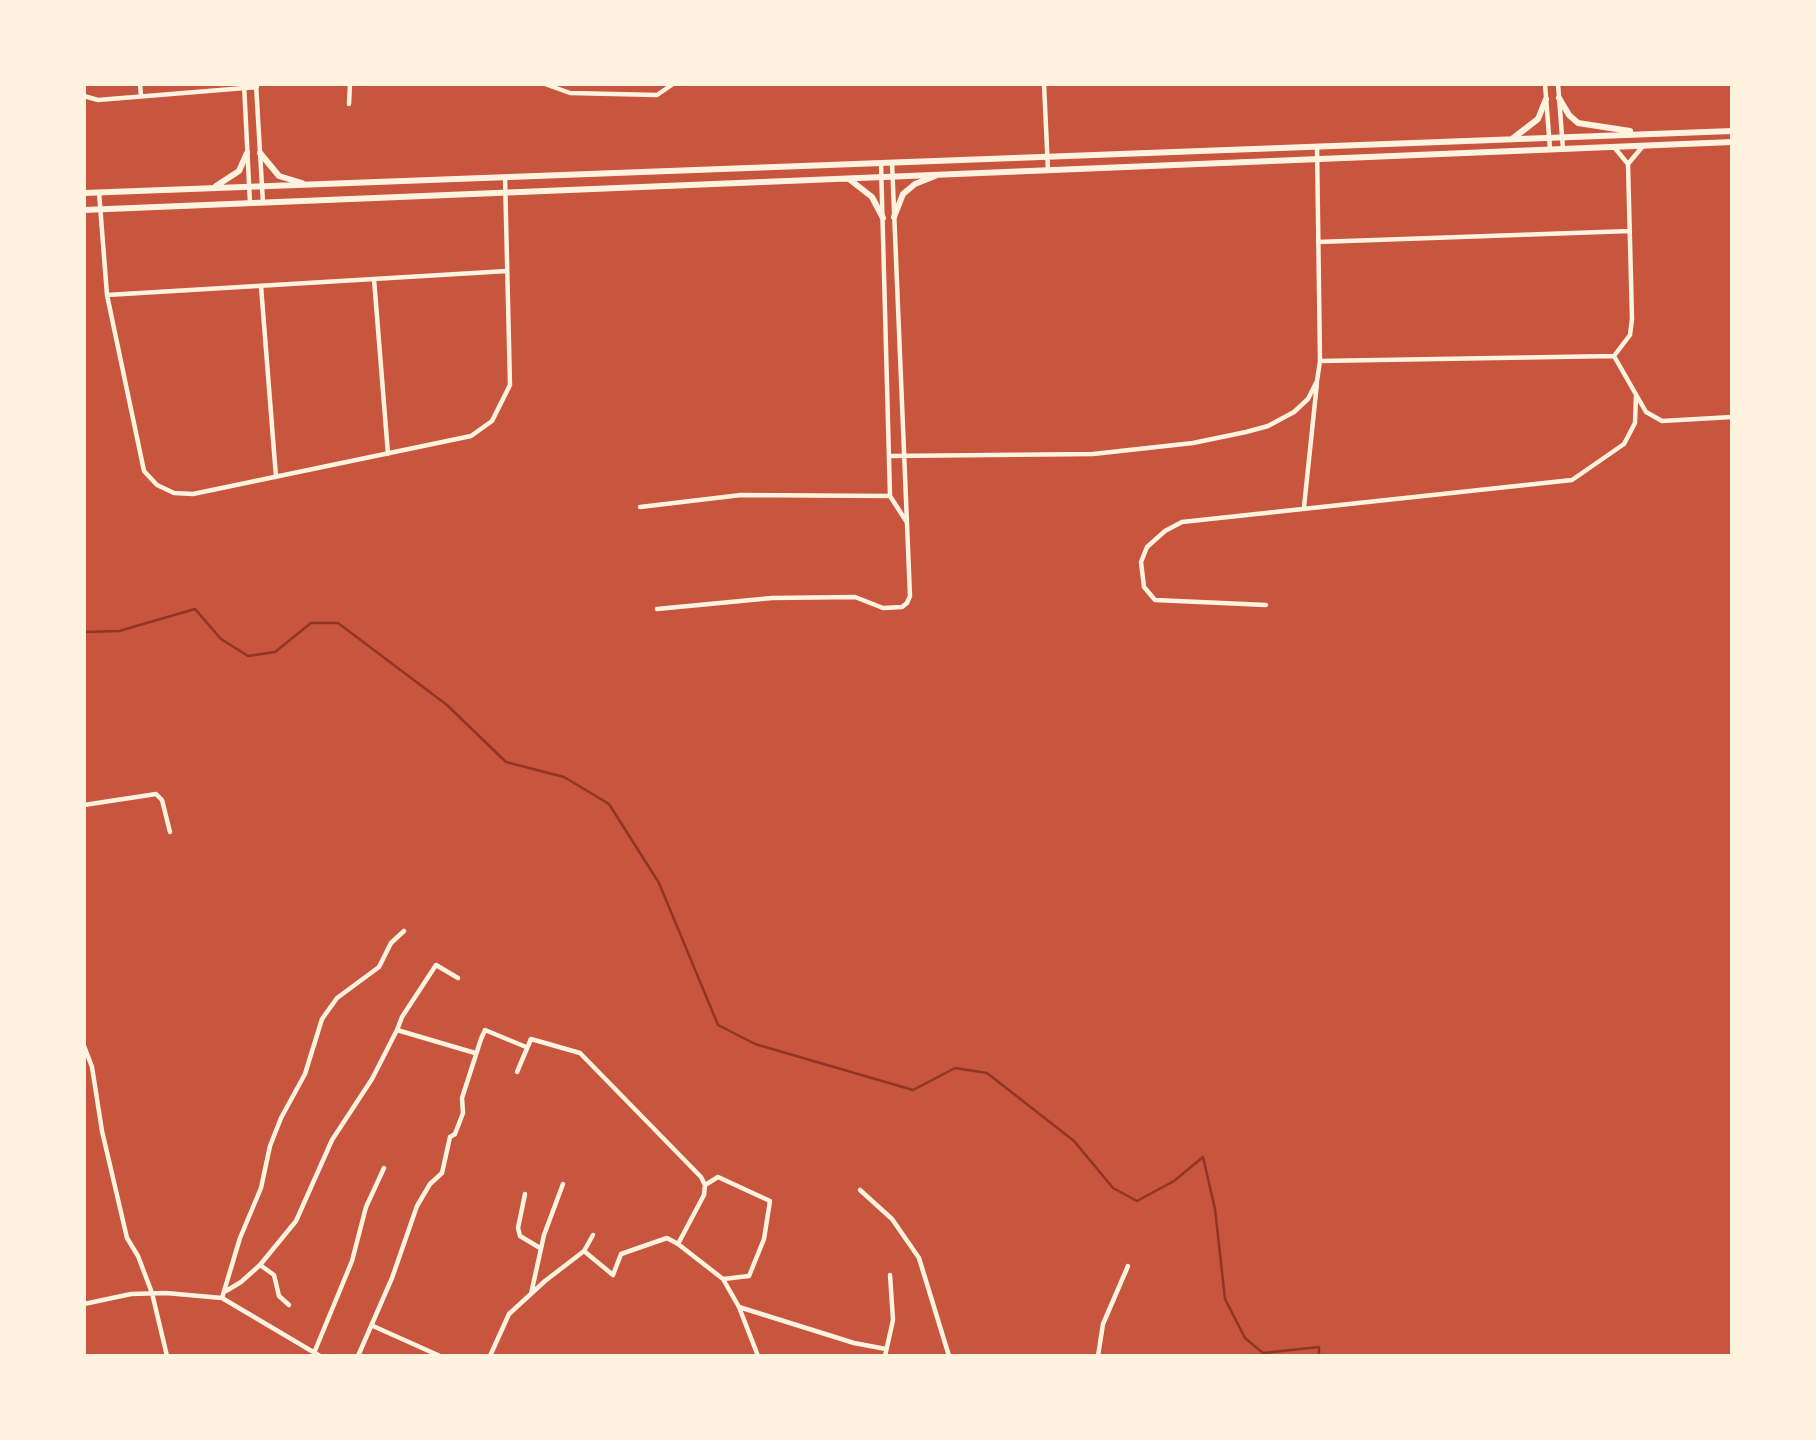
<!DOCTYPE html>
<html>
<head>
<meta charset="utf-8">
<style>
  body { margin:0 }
  #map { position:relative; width:1816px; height:1440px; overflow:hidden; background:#c8553d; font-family:Rubik,sans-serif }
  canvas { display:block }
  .frame { position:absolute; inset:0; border:86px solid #fff3e0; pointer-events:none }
</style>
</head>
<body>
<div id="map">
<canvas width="1816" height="1440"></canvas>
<div class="frame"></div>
</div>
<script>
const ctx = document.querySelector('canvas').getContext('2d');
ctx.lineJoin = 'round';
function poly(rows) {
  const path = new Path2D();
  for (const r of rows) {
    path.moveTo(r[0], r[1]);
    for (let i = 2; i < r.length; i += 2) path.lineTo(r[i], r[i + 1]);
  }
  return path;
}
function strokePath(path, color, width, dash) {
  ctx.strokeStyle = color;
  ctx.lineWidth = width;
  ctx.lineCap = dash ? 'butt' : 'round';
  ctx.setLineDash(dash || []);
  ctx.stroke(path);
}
const stream = poly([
  [84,632,119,631,195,609,221,639,248,656,275,652,311,623,338,623,447,705,506,762,564,777,609,804,659,883,718,1025,755,1044,913,1090,955,1068,987,1073,1074,1141,1113,1188,1137,1201,1174,1181,1203,1157,1215,1209,1225,1299,1245,1338,1263,1353,1319,1347,1319,1356]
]);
const minor = poly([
  [140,84,141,96],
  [244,84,250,203],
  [256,84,263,203],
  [545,84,570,93,657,95,673,84],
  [1044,84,1048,170],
  [1545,84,1550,149],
  [1558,84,1563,149],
  [84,96,98,100,257,87],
  [349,104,350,84],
  [881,163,890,496,906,521],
  [1628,164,1643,146],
  [99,192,107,295,144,471,157,485,174,493,193,494,471,436,492,421,510,385,505,177],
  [1318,242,1630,231],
  [374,279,388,454],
  [261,286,276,477],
  [107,295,507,271],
  [1614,356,1646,412,1662,421,1732,417],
  [1320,361,1614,356,1630,335,1632,319,1628,164,1614,147],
  [889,456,1093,454,1193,443,1246,432,1268,426,1294,412,1308,399,1317,381,1320,361,1317,146],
  [640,507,741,495,890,496],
  [1304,507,1317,383],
  [1266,605,1155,600,1144,587,1141,562,1147,547,1165,531,1182,522,1572,480,1624,444,1635,423,1636,396],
  [657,609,772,598,855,597,883,608,902,607,907,603,910,596,892,162],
  [84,805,156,794,162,800,170,832],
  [397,1030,402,1017,436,965,458,978],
  [84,1046,92,1067,102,1131,127,1238,138,1256,152,1293,167,1356],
  [517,1072,531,1039,580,1053,701,1177,705,1185,704,1195,678,1244,723,1279,739,1307,758,1356],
  [705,1185,718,1177,770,1201,764,1239,749,1276,723,1279],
  [860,1190,892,1219,919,1258,949,1356],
  [525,1194,518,1228,520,1236,540,1248],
  [584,1251,593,1235],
  [260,1265,274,1275,279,1296,289,1305],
  [226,1291,241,1282,260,1265,296,1221,332,1140,372,1079,397,1030,475,1053],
  [531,1294,544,1235,563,1184],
  [222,1298,240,1238,261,1188,270,1146,281,1118,305,1074,322,1019,337,998,379,967,391,943,404,931],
  [84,1304,131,1294,166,1293,222,1298,320,1356],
  [739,1307,854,1343,886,1349],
  [373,1326,440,1356],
  [314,1353,352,1261,366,1207,384,1168],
  [358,1356,392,1278,417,1206,430,1184,442,1173,450,1137,455,1134,463,1113,462,1098,481,1039,485,1030,526,1047],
  [490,1356,509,1314,545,1281,584,1251,613,1275,621,1254,667,1238,678,1244],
  [885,1356,893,1320,890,1275],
  [1098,1356,1103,1324,1128,1266]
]);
const tertiary = poly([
  [1559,98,1569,115,1578,123,1630,131],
  [1512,139,1538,119,1546,99],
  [260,153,279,176,302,183],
  [849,179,872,197,883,218],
  [216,186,239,171,247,153],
  [84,193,1732,131],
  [84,210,1732,142],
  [894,217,903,194,915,184,935,176]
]);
strokePath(stream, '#8f3625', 2.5);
strokePath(minor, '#fff3e0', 4.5);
strokePath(tertiary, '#fff3e0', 6);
</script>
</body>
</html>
